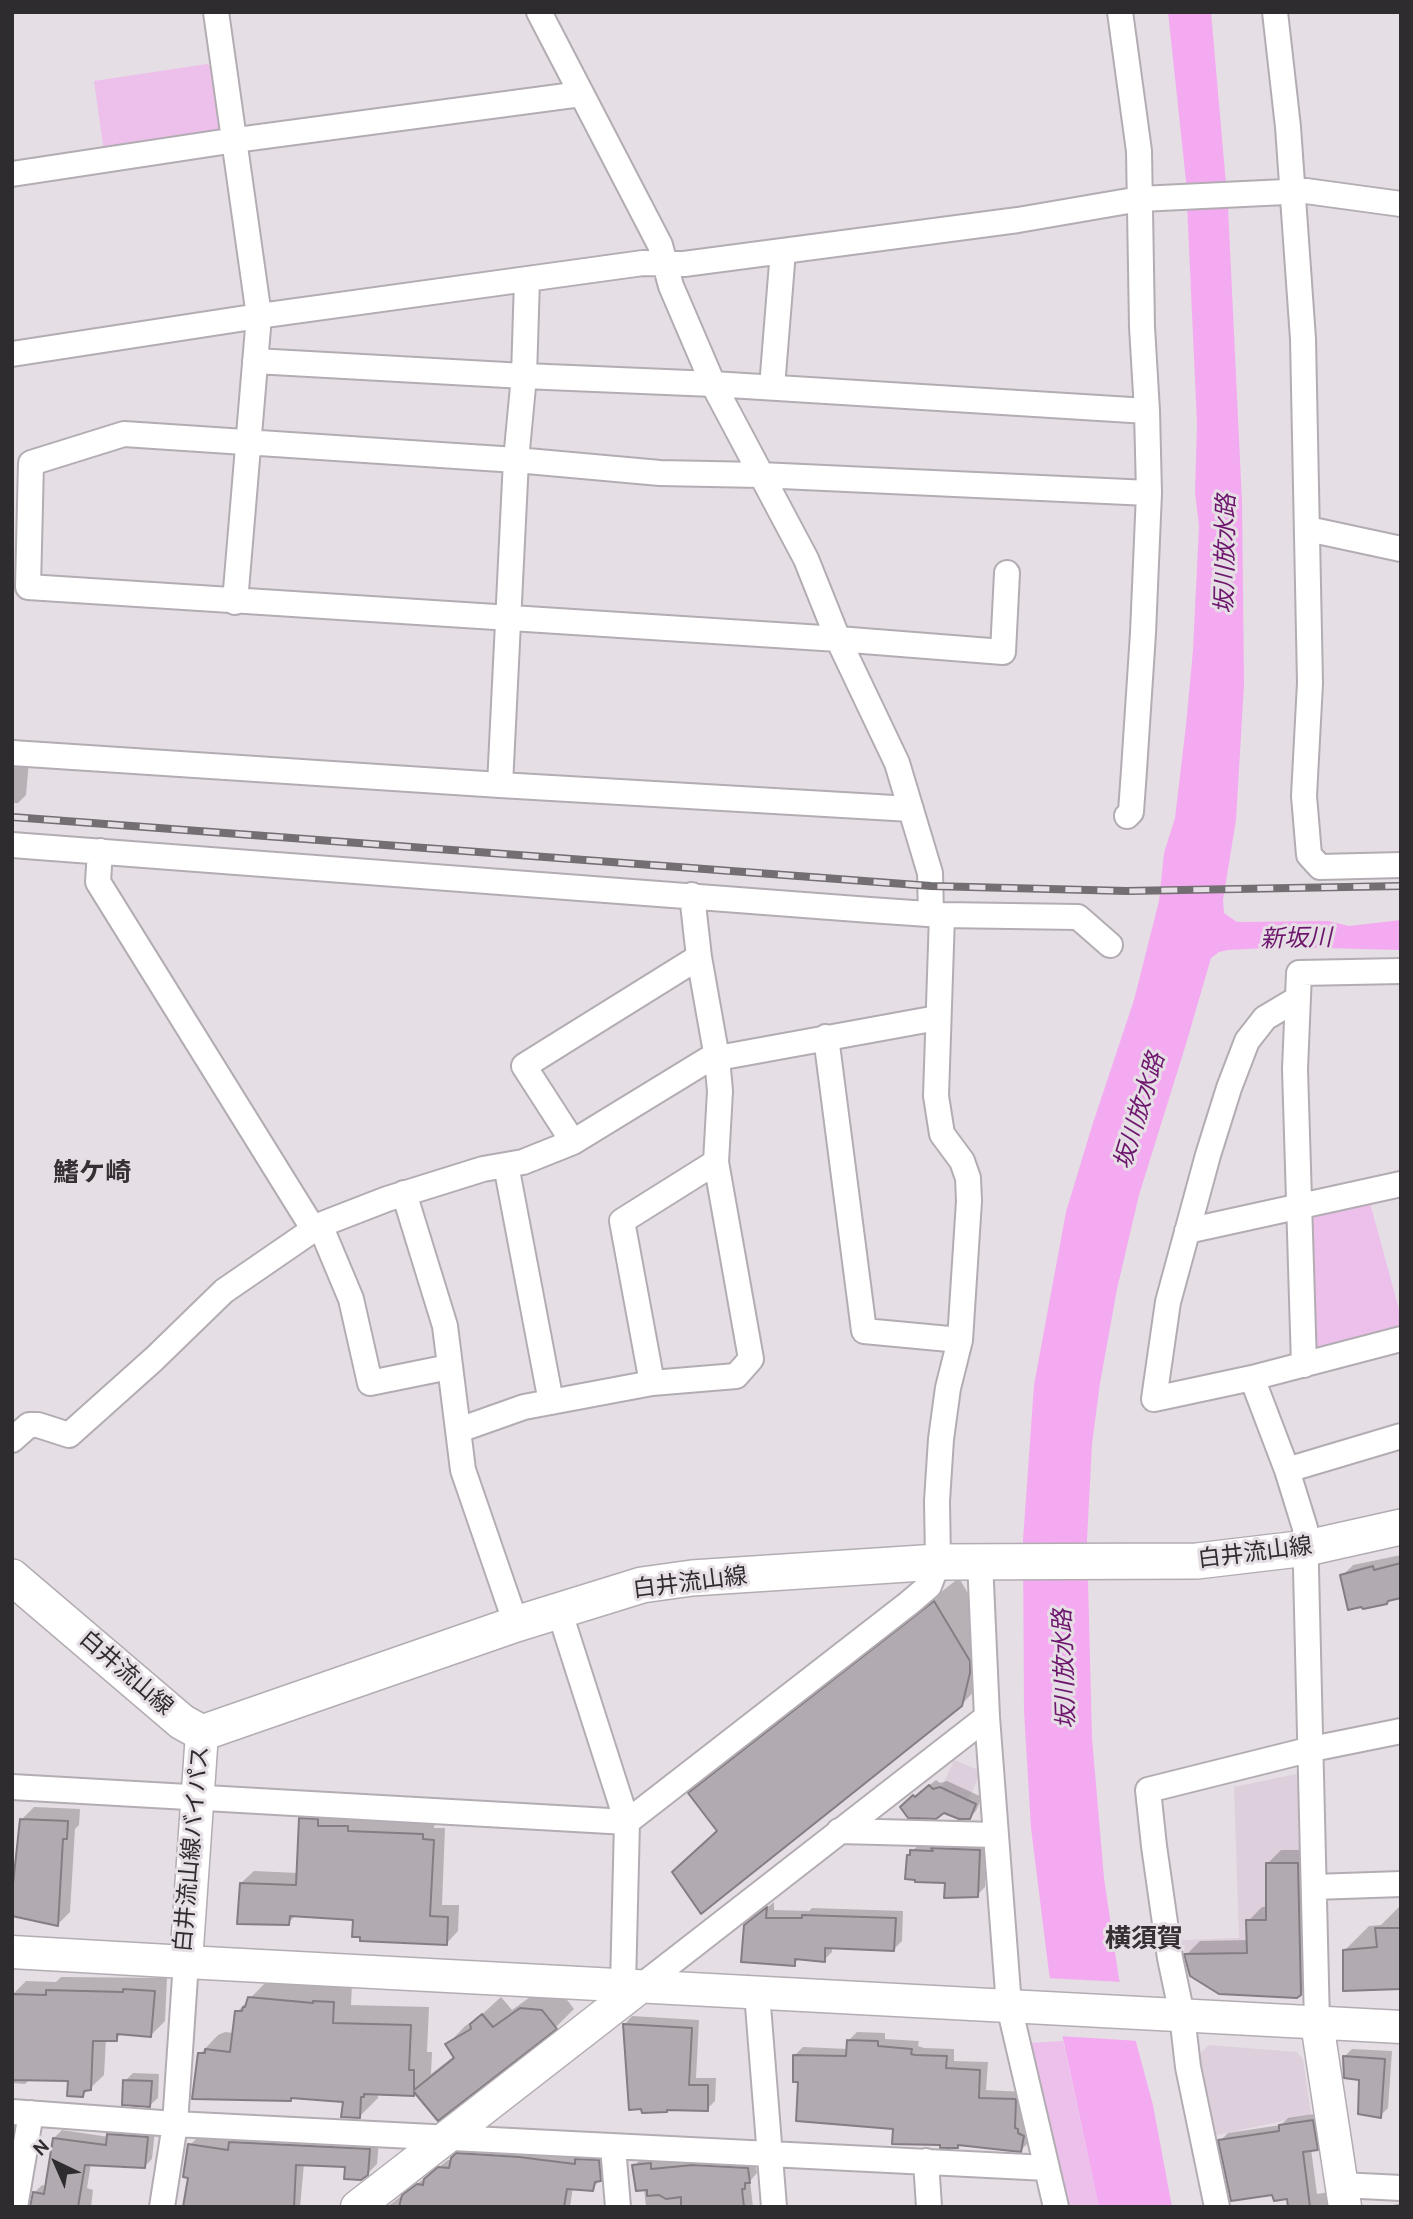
<!DOCTYPE html>
<html>
<head>
<meta charset="utf-8">
<style>
  body { margin:0 }
  #map { position:relative; width:1413px; height:2219px; overflow:hidden; background:#e5dee4; font-family:Cabin,sans-serif }
  canvas { display:block }
  .frame { position:absolute; inset:0; border:14px solid #2f2c2f; pointer-events:none }
  .north { position:absolute; left:21px; top:2128px; width:70px; height:70px; -webkit-text-stroke:5px #e5dee4; paint-order:stroke; rotate:316deg; font-size:19px; font-weight:700; line-height:28px; text-align:center; color:#2f2c2f }
  .north::after { content:''; display:block; margin:auto; width:24px; height:32px; background:#2f2c2f; clip-path:polygon(50% 0,100% 100%,50% 72%,0 100%) }
</style>
</head>
<body>
<div id="map">
<canvas width="1413" height="2219"></canvas>
<div class="frame"></div>
<div class="north">N</div>
</div>
<script>
const ctx = document.querySelector('canvas').getContext('2d');
ctx.lineJoin = 'round';
function fill(path, color) {
  ctx.fillStyle = color;
  ctx.fill(path, 'evenodd');
}
function poly(rows) {
  const path = new Path2D();
  for (const r of rows) {
    path.moveTo(r[0], r[1]);
    for (let i = 2; i < r.length; i += 2) path.lineTo(r[i], r[i + 1]);
  }
  return path;
}
function strokePath(path, color, width, dash) {
  ctx.strokeStyle = color;
  ctx.lineWidth = width;
  ctx.lineCap = dash ? 'butt' : 'round';
  ctx.setLineDash(dash || []);
  ctx.stroke(path);
}
function write(font, color, halo, rows, align = 'center') {
  ctx.font = font + ' Cabin,"Noto Sans JP",sans-serif';
  ctx.lineWidth = 6;
  ctx.setLineDash([]);
  ctx.textBaseline = 'middle';
  ctx.strokeStyle = halo;
  ctx.fillStyle = color;
  for (const [text, x, y, turn = 0] of rows) {
    ctx.save();
    ctx.translate(x, y);
    ctx.rotate((+turn || 0) * Math.PI / 180);
    ctx.textAlign = isNaN(turn) ? turn : align;
    if (halo) ctx.strokeText(text, 0, 0);
    ctx.fillText(text, 0, 0);
    ctx.restore();
  }
}
const built = poly([
  [954,1760,981,1771,969,1799,942,1787],
  [1301,1773,1305,1992,1297,1998,1219,1994,1190,1976,1183,1962,1182,1940,1239,1938,1234,1787],
  [1209,2045,1297,2052,1303,2059,1311,2115,1208,2137,1198,2055]
]);
const green = poly([
  [207,64,216,70,225,126,220,135,104,152,94,81],
  [1370,1203,1401,1317,1401,1329,1318,1349,1312,1341,1308,1220,1314,1214],
  [1063,2041,1099,2207,1061,2207,1028,2043]
]);
const water = poly([
  [1168,12,1211,12,1228,207,1242,502,1244,684,1236,820,1223,900,1224,913,1237,922,1328,921,1349,926,1401,920,1401,950,1285,947,1228,950,1219,952,1211,958,1186,1044,1139,1195,1117,1289,1100,1383,1092,1444,1087,1540,1092,1738,1104,1878,1119,1979,1153,2105,1172,2207,1099,2207,1049,1973,1031,1828,1024,1711,1023,1540,1034,1385,1066,1212,1092,1126,1134,1000,1159,901,1164,853,1175,818,1186,725,1193,650,1199,526,1195,493,1197,424,1186,181]
]);
const pier = poly([
  [1046,1978,1123,1982,1139,2041,1059,2036]
]);
const shadow = poly([
  [12,759,29,761,26,795,18,803,12,803],
  [1401,1555,1401,1596,1342,1576,1353,1565],
  [959,1578,993,1636,986,1679,961,1705,718,1830,691,1793,715,1769],
  [936,1780,940,1783,947,1781,982,1797,976,1811,969,1818,944,1811,903,1807,921,1790,922,1791],
  [34,1807,80,1809,79,1825,75,1829,70,1912,58,1924,12,1914,12,1888,15,1887,21,1820],
  [313,1807,359,1815,359,1820,435,1822,434,1828,445,1828,442,1905,459,1905,458,1931,446,1944,355,1919,296,1915,288,1923,241,1883,254,1871,298,1873,301,1819],
  [920,1843,987,1843,985,1887,977,1895,947,1881,908,1856],
  [1281,1850,1311,1850,1315,1979,1300,1993,1186,1955,1200,1941,1249,1940,1248,1921,1262,1907,1268,1907,1267,1864],
  [774,1902,774,1910,809,1911,812,1908,903,1911,902,1941,894,1949,832,1947,832,1952,824,1960,800,1958,794,1964,755,1917],
  [1401,1905,1401,1987,1345,1950,1369,1926,1381,1925],
  [61,1977,167,1978,165,2021,151,2035,122,2033,116,2039,106,2039,104,2075,82,2096,70,2079,31,2078,25,2084,12,2083,13,1994,26,1981,56,1982],
  [268,1980,352,1984,351,2005,429,2007,427,2052,432,2052,431,2074,454,2056,447,2045,465,2026,478,2018,501,1997,512,2010,540,1990,561,1992,574,2009,556,2027,413,2094,378,2093,378,2098,359,2117,345,2100,293,2097,290,2099,200,2054,218,2035,225,2032,234,2033,237,2012],
  [632,2016,699,2020,696,2078,716,2078,715,2101,707,2109,669,2108,667,2111,625,2024],
  [857,2032,885,2033,885,2039,919,2041,918,2046,924,2048,954,2049,954,2061,988,2062,986,2090,1023,2092,1023,2120,1026,2121,1029,2142,1021,2150,960,2143,957,2146,942,2143,895,2127,800,2080,795,2055,803,2047,848,2049,849,2040],
  [1352,2049,1392,2051,1388,2108,1380,2116,1361,2079,1344,2057],
  [133,2073,159,2074,158,2098,150,2105,125,2081],
  [1321,2113,1325,2141,1317,2149,1311,2149,1317,2194,1329,2192,1331,2207,1290,2207,1288,2197,1273,2193,1220,2141,1228,2133,1281,2125,1288,2118],
  [117,2127,155,2130,152,2159,144,2167,91,2163,87,2188,93,2190,91,2207,32,2207,34,2193,42,2185,47,2186,54,2138,62,2130,109,2137],
  [240,2133,379,2140,377,2164,367,2174,347,2165,304,2164,300,2207,185,2207,190,2176,190,2145,199,2136,232,2141],
  [461,2149,607,2153,608,2171,592,2189,573,2187,570,2207,387,2207,448,2160,452,2160],
  [658,2156,658,2162,702,2158,755,2160,757,2173,750,2181,753,2207,646,2207,644,2189,634,2166,642,2158],
  [1401,2203,1401,2207,1385,2207]
]);
const building = poly([
  [1401,1563,1401,1598,1388,1601,1387,1604,1363,1609,1361,1607,1348,1610,1340,1575,1373,1566,1374,1570,1401,1563],
  [934,1601,970,1661,970,1673,962,1706,701,1914,672,1872,717,1831,688,1793,934,1601],
  [929,1785,933,1789,940,1787,976,1804,970,1819,959,1819,944,1813,936,1819,908,1818,900,1807,913,1795,915,1797,929,1785],
  [299,1818,318,1819,318,1826,348,1826,348,1831,423,1834,423,1839,434,1840,430,1916,448,1917,447,1945,360,1941,360,1937,352,1937,353,1920,290,1916,289,1925,237,1924,240,1883,296,1885,299,1818],
  [20,1819,68,1821,67,1839,63,1839,58,1926,12,1916,12,1893,20,1819],
  [931,1848,980,1850,978,1897,944,1898,945,1883,915,1882,915,1880,905,1879,907,1855,910,1855,910,1850,933,1851,931,1848],
  [1266,1863,1298,1863,1301,1995,1297,1998,1219,1994,1190,1976,1184,1954,1247,1953,1246,1920,1266,1920,1266,1863],
  [767,1907,766,1918,802,1918,802,1915,896,1918,894,1951,825,1948,825,1962,795,1959,795,1966,741,1962,744,1925,767,1907],
  [1375,1928,1401,1928,1401,1989,1343,1991,1343,1950,1377,1947,1375,1928],
  [123,1989,155,1991,151,2037,117,2034,117,2041,93,2041,91,2090,84,2091,83,2097,67,2096,68,2081,12,2080,12,1994,46,1995,46,1990,123,1992,123,1989],
  [248,1997,313,2003,313,2001,334,2002,333,2023,411,2025,409,2070,414,2070,414,2090,454,2058,445,2044,471,2029,470,2024,482,2014,493,2027,520,2008,542,2010,557,2029,438,2121,414,2092,414,2096,364,2094,364,2097,361,2097,360,2118,341,2117,343,2102,291,2098,291,2101,192,2099,198,2053,205,2053,205,2049,230,2052,235,2011,242,2011,243,2007,245,2007,248,1997],
  [623,2024,692,2028,689,2085,708,2085,708,2111,667,2110,667,2112,642,2113,641,2109,629,2110,623,2024],
  [847,2040,878,2041,878,2046,912,2049,911,2054,915,2055,947,2056,946,2068,980,2070,979,2098,1016,2099,1015,2128,1018,2129,1018,2133,1024,2136,1021,2152,958,2145,958,2148,940,2148,940,2145,892,2144,893,2129,796,2121,798,2082,793,2082,793,2055,846,2056,847,2040],
  [1343,2056,1385,2059,1381,2118,1358,2114,1359,2080,1344,2078,1343,2056],
  [123,2080,152,2081,150,2107,122,2105,123,2080],
  [1313,2120,1318,2150,1303,2152,1310,2207,1288,2207,1287,2199,1274,2201,1272,2195,1231,2201,1218,2140,1279,2131,1279,2125,1313,2120],
  [107,2134,148,2137,145,2168,85,2165,78,2207,30,2207,33,2192,44,2194,53,2138,106,2145,107,2134],
  [229,2142,370,2149,368,2175,361,2180,344,2179,345,2167,296,2165,294,2207,183,2207,188,2178,183,2177,188,2144,228,2150,229,2142],
  [456,2153,519,2157,575,2164,575,2159,599,2160,601,2181,595,2182,593,2191,567,2189,564,2207,399,2207,402,2195,417,2184,423,2185,424,2179,438,2167,449,2168,451,2158,456,2153],
  [651,2163,651,2169,693,2165,748,2168,750,2183,745,2183,745,2189,742,2189,744,2207,681,2207,681,2197,666,2199,659,2195,647,2196,647,2190,636,2191,632,2165,651,2163]
]);
const minor = poly([
  [216,12,259,316,235,602],
  [539,12,660,245,671,286,713,384,806,559,838,639,897,763,930,873,931,914],
  [1120,12,1139,151,1142,327,1147,411,1149,493,1143,633,1134,770,1131,812,1127,816],
  [1275,12,1288,127,1303,339,1310,683,1304,796,1309,855,1320,867,1401,865],
  [12,174,236,140,581,94],
  [12,354,259,316,643,263,684,264,1018,220,1140,199,1306,191,1401,204],
  [255,361,524,376,713,384,1147,411],
  [772,387,783,251],
  [1308,529,1401,549],
  [1007,573,1003,652,838,639,28,587,31,463,124,434,516,460,660,473,760,475,1149,493],
  [12,753,500,785,911,809],
  [500,785,516,460,524,376,527,280],
  [12,845,870,910,942,915,1078,917,1110,945],
  [100,851,98,882,314,1230],
  [1297,999,1265,1018,1247,1041,1229,1088,1208,1155,1168,1302,1154,1399,1252,1378,1401,1339],
  [826,1037,864,1331,960,1340],
  [573,1142,524,1066,699,957],
  [506,1165,551,1402],
  [404,1193,445,1326,463,1470,516,1624],
  [320,1225,351,1299,370,1383,449,1367],
  [1187,1231,1401,1184],
  [1304,1365,1295,1069,1299,973,1401,971],
  [1252,1378,1287,1470,1305,1528,1317,2023],
  [652,1383,622,1221,716,1162],
  [459,1430,524,1407,652,1383,736,1376,751,1359,716,1162,720,1091,717,1058,699,957,692,895],
  [12,1440,29,1425,38,1425,69,1435,154,1359,224,1291,320,1225,387,1199,483,1169,523,1162,573,1142,707,1060,937,1018],
  [1287,1470,1401,1436],
  [980,1561,987,1717,1009,2006,1056,2207],
  [12,1787,627,1822,559,1610],
  [839,1831,996,1835],
  [1314,1887,1401,1884],
  [623,1986,627,1822,909,1603,929,1586,938,1562,937,1501,941,1439,948,1388,960,1340,969,1201,968,1178,962,1161,942,1134,936,1096,942,915],
  [640,1987,987,1717],
  [757,1993,774,2207],
  [12,2112,175,2124,1047,2168],
  [613,2147,618,2207],
  [926,2161,929,2207],
  [1341,2185,1401,2188],
  [15,2207,31,2113],
  [162,2207,175,2124,186,1962],
  [1217,2207,1188,2067,1182,2015,1170,1958,1154,1846,1148,1790,1312,1749,1401,1731]
]);
const tertiary = poly([
  [12,1952,186,1962,202,1733],
  [186,1962,1401,2027],
  [1317,2023,1345,2207],
  [357,2207,640,1987]
]);
const secondary = poly([
  [12,1577,182,1722,202,1733,516,1624,642,1585,692,1578,938,1562,1197,1561,1307,1548,1401,1527]
]);
const rail = poly([
  [12,817,931,886,1127,891,1401,886]
]);
const streetNames = [
  ["白井流山線",1255,1553,-7],
  ["白井流山線",690,1583,-7],
  ["白井流山線",126,1673,41],
  ["白井流山線バイパス",192,1849,-85]
];
const waterNames = [
  ["坂川放水路",1226,554,-89],
  ["新坂川",1296,939,-1],
  ["坂川放水路",1140,1111,-73],
  ["坂川放水路",1065,1669,-92]
];
const quarterNames = [
  ["鰭ケ崎",92,1173],
  ["横須賀",1144,1939]
];
fill(built, '#ddd0dc');
fill(green, '#edc0eb');
fill(water, '#f4aaf1');
fill(pier, '#e5dee4');
fill(shadow, '#0003');
fill(building, '#b1aab0');
strokePath(building, '#847d83', 2);
strokePath(minor, '#b3adb3', 28);
strokePath(tertiary, '#b3adb3', 35);
strokePath(secondary, '#b3adb3', 38);
strokePath(minor, '#fff', 24);
strokePath(tertiary, '#fff', 32);
strokePath(secondary, '#fff', 35);
strokePath(rail, '#736e72', 8);
strokePath(rail, '#e5dee4', 5, [16]);
write('23px', '#2f2c2f', '#e5dee4', streetNames);
write('italic 24px', '#6d166d', '#e5dee4', waterNames);
write('bold 26px', '#363035', '#e5dee4', quarterNames);
</script>
</body>
</html>
